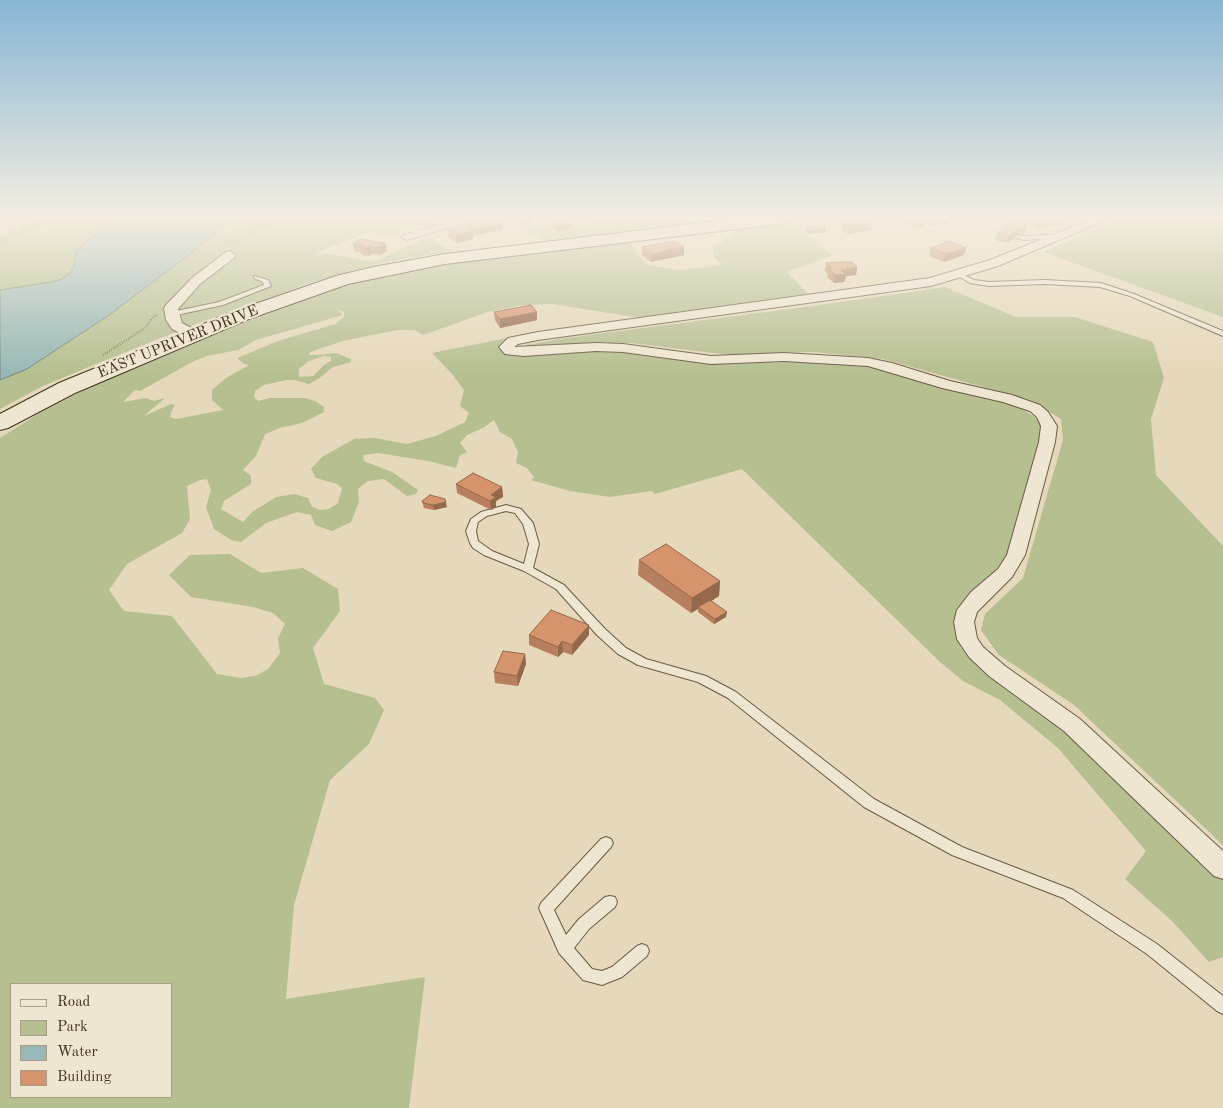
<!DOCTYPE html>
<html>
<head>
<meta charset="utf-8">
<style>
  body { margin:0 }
  #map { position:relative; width:1223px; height:1108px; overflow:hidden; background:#e6d8ba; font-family:"Old Standard TT",serif }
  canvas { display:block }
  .legend { position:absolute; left:10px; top:983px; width:162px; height:115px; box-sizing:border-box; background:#efe6d2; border:1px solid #a99d89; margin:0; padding:6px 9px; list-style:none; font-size:15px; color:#3f301c }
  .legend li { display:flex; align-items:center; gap:10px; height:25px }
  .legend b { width:25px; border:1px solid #a99d89 }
</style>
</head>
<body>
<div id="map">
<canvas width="1223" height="1108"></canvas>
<ul class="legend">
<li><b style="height:6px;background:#efe6d2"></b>Road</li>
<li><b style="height:14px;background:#b5bf90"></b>Park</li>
<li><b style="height:14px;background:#97b8b6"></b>Water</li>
<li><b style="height:14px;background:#d5946c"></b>Building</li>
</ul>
</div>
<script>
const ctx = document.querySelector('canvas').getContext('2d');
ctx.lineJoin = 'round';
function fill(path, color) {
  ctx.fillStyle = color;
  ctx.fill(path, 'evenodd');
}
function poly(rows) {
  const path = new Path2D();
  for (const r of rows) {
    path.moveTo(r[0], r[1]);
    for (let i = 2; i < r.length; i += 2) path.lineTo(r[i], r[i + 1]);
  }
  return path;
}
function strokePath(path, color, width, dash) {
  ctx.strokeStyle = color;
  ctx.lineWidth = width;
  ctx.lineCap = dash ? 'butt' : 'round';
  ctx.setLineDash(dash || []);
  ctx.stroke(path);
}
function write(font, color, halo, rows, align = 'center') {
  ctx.font = font + ' "Old Standard TT",serif';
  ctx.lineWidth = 4.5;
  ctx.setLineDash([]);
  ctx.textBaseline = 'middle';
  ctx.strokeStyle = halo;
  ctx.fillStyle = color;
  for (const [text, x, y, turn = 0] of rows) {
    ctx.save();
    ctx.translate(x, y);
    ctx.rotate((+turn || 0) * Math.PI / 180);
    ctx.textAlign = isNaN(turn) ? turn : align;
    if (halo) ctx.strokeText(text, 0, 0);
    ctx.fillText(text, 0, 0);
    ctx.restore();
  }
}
const green = poly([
  [39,219,119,219,88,240,76,253,74,267,69,274,61,279,51,282,0,290,0,235],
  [232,219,452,219,386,236,370,232,315,253,330,254,372,262,429,237,451,251,377,264,306,284,222,317,206,320,86,368,41,387,0,409,0,380,27,369,109,315,190,254],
  [606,219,735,219,675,227,655,227,635,231,546,241,522,228,534,225,544,230,552,228,558,232],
  [1120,219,1223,219,1223,317,1043,252],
  [791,222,832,255,787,272,811,297,646,319,552,304,522,305,488,312,423,335,414,330,397,330,343,341,310,352,309,355,317,355,336,353,351,359,351,362,333,367,318,379,309,384,295,380,286,380,264,385,255,391,254,397,258,401,270,398,305,398,315,401,324,407,324,412,302,423,280,428,265,434,256,456,243,470,251,476,251,484,224,501,221,509,243,522,252,512,276,497,294,494,308,498,312,507,320,510,329,509,338,503,342,488,337,484,316,478,311,469,322,457,354,439,375,438,407,444,436,436,465,422,469,413,460,406,464,390,453,375,432,353,522,335,503,342,500,349,507,354,527,357,588,351,628,353,710,364,807,362,867,366,936,386,995,399,1021,408,1035,417,1042,427,1039,446,1009,555,1000,572,958,620,961,648,985,670,1066,730,1223,878,1223,957,1209,962,1173,922,1125,879,1146,851,1058,748,1000,700,963,681,940,662,742,469,655,494,652,491,610,497,570,491,531,480,534,477,527,468,516,463,518,452,512,439,500,432,494,420,483,428,467,435,460,443,467,452,460,455,456,468,428,461,378,453,363,455,364,461,392,472,418,490,416,494,407,496,384,479,368,481,358,489,359,502,351,522,332,531,315,525,311,515,297,512,266,523,241,542,231,540,214,529,206,507,211,490,207,479,200,480,187,486,190,519,182,533,127,564,109,590,124,611,172,616,217,674,241,678,255,676,268,669,280,653,278,638,285,624,273,613,253,607,191,597,169,575,190,555,230,554,261,573,303,568,338,589,340,611,313,648,324,684,375,698,384,710,369,744,330,780,294,905,286,999,425,977,409,1108,0,1108,0,438,38,414,88,388,241,323,325,290,377,276,445,264,629,241,647,265,679,270,722,265,713,256,713,247,746,227],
  [337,309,344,312,344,317,335,324,278,341,237,358,244,364,249,365,226,378,212,390,212,400,223,410,176,419,170,417,172,410,175,405,171,404,144,416,165,398,154,401,146,398,123,402,135,390,140,391,194,361,207,356,238,350,256,340,343,315],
  [324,356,331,357,331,361,324,365,313,376,299,377,299,369,309,361],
  [11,984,171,984,171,1097,11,1097],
  [945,287,1016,317,1075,317,1153,342,1164,378,1151,419,1156,475,1223,546,1223,845,1074,705,999,655,981,630,985,614,1023,578,1063,440,1061,419,1030,400,883,359,812,352,729,355,631,343,526,348,526,345,566,338,819,305]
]);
const water = poly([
  [119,219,232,219,190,254,109,315,27,369,0,380,0,290,51,282,62,279,69,274,74,267,76,253,88,240,119,219]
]);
const path = poly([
  [265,226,270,219],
  [0,240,56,219],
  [231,244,278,219],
  [103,355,145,328,153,317,157,315]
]);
const lane = poly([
  [1014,234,1024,236,1060,234,1063,236,1060,238,1024,240,1012,237,1011,236,1014,234],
  [960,273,974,280,989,282,1045,280,1101,283,1134,294,1223,331,1223,336,1130,296,1100,287,1045,284,989,286,970,283,958,276,957,275,960,273],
  [254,276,268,280,271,286,223,305,172,316,168,314,172,312,219,302,264,285,263,282,254,278,254,276],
  [506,505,521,509,533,523,539,544,533,568,564,585,605,629,626,648,646,659,706,676,736,692,874,799,962,847,1073,890,1157,944,1223,996,1223,1014,1217,1011,1147,954,1063,898,952,855,864,807,728,698,698,682,638,665,618,654,597,635,556,589,524,571,484,555,473,548,470,543,466,531,471,519,481,512,506,505],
  [506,511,515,513,523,524,529,544,524,564,492,551,478,541,476,531,478,522,487,516,506,511],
  [606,837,611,839,613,843,611,847,554,910,566,935,579,919,605,897,610,896,615,897,617,902,615,907,589,929,574,948,592,969,602,971,612,967,637,946,642,944,647,946,649,951,647,956,622,977,602,985,583,980,559,953,539,908,541,903,601,839,606,837]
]);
const street = poly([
  [458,219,477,219,407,240,401,237,403,235,458,219],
  [1092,219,1108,219,998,266,931,286,538,340,518,344,514,347,596,343,623,344,711,356,784,353,868,358,892,363,950,381,1012,395,1040,405,1048,412,1057,426,1055,442,1025,555,1012,577,977,612,974,622,977,638,983,647,1005,666,1080,719,1223,851,1223,879,1214,876,1064,731,989,676,969,657,957,639,954,622,957,610,971,592,998,569,1007,555,1039,442,1041,426,1037,417,1030,411,1003,402,942,388,868,366,784,361,711,364,623,352,596,351,524,356,505,354,499,347,508,338,538,332,930,278,990,260,1092,219],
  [230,251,236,255,234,258,200,284,178,309,182,323,199,332,201,335,199,338,189,338,172,329,166,320,164,308,166,305,192,278,226,252,230,251]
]);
const secondary = poly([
  [735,219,787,219,785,222,779,224,445,264,348,284,249,319,75,393,8,428,0,430,0,414,59,383,235,311,336,276,373,267,445,254,735,219]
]);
const wall = poly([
  [513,219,531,219,531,223,522,225],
  [848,219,872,223,871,230,848,234,841,230,842,223,847,222],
  [889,219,901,219,897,222],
  [924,219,952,219,952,220,943,225,939,224,933,226,927,224,927,225,921,228,903,224,904,220],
  [1032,219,1066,219,1065,222,1039,228,1031,225],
  [1026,223,1026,225,1027,225,1025,232,1021,236,1017,235,1008,243,995,240,997,233],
  [552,224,571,224,572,228,559,232,552,228],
  [466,225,503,229,473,236,473,239,457,243,448,237,448,230,466,227],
  [806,228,825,228,825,232,809,234,805,232],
  [385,243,387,251,380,255,372,254,369,256,362,255,362,253,354,251,353,244],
  [943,243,966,248,964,255,944,262,929,256,930,248,942,244],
  [642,247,684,255,651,262,642,255],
  [826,263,857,267,856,275,846,276,844,282,834,283,827,277,828,274,825,271],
  [494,312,537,320,500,328,495,320],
  [456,484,502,487,503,497,496,501,496,507,491,510,457,493],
  [422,501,447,507,434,510,424,508],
  [639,560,720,581,719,596,711,601,726,617,714,624,698,612,698,609,691,613,638,575],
  [529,635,589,635,572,655,563,652,558,657,529,645],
  [525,654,526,664,518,686,495,683,494,672]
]);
const shadedWall = poly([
  [531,219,531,223,522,225,522,221],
  [934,219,940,219,939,224,933,226],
  [944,219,952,219,952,220,943,225],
  [1047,219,1066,219,1065,222,1039,228,1041,221],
  [503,221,503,229,473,236,473,239,457,243,456,235,473,231,472,229],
  [927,221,927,225,921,228,921,225],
  [872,223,871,230,848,234,849,227],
  [1026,223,1025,227,1027,225,1025,232,1021,236,1024,224],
  [571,224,572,228,559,232,558,228],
  [825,228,825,232,809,234,810,231],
  [1019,228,1017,235,1008,243,1010,236],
  [385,243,387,251,380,255,378,248],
  [370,246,372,254,369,256,367,248],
  [684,247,684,255,651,262,652,254],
  [966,248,964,255,944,262,946,254],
  [857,267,856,275,846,276,844,282,834,283,835,275,841,270,846,269],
  [537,312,537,320,500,328,500,319],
  [502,487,503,497,496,501,496,507,491,510,490,501,491,495],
  [446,502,447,507,434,510,433,505],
  [720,581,719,596,700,608,698,607,698,609,691,613,692,598],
  [727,612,726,617,714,624,715,619],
  [589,625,589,635,572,655,572,645],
  [562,641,563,652,558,657,558,647],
  [525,654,526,664,518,686,517,676]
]);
const building = poly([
  [487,219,500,219,503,221,472,229,466,225,487,219],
  [518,219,530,219,522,221,518,219],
  [848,219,866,219,872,223,849,227,842,223,850,221,848,219],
  [905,219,921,219,927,221,921,225,904,220,905,219],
  [1013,220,1026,223,1024,224,1027,225,1023,229,1019,228,1010,236,997,233,1013,220],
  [565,221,571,224,558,228,552,224,565,221],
  [821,225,825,228,810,231,806,228,821,225],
  [464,226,473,231,456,235,448,230,464,226],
  [360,239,385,243,378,248,370,246,367,248,361,247,364,245,353,244,360,239],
  [675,241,684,247,652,254,642,247,675,241],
  [949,241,966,248,946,254,930,248,944,244,943,243,949,241],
  [842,262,852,262,857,267,846,269,847,270,841,270,845,274,835,275,829,269,832,268,826,263,842,262],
  [531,305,537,312,500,319,494,312,531,305],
  [473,473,502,487,491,495,496,497,490,501,456,484,473,473],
  [430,495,445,499,446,502,433,505,423,503,422,501,430,495],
  [666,544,720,581,692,598,639,560,666,544],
  [710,600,727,612,715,619,698,607,710,600],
  [551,610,589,625,572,645,562,641,558,647,529,635,551,610],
  [503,651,525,654,517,676,494,672,503,651]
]);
const farStreetnames = [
  ["EAST UPRIVER DRIVE",178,342,-22]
];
fill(green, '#b5bf90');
fill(water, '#97b8b6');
strokePath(water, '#748278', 1);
strokePath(lane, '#695a44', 2);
strokePath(street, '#695a44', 2);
strokePath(secondary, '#3f301c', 2);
strokePath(path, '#3f301c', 2, [0.5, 2]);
fill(lane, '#efe6d2');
fill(street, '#efe6d2');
fill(secondary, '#efe6d2');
fill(wall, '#b77f5d');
fill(shadedWall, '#95684c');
fill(building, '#d5946c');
strokePath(building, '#95684c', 1);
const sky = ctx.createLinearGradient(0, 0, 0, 375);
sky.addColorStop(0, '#87b6d4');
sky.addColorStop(0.58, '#f4ede0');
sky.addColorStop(1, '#f4ede000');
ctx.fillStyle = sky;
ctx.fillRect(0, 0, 1223, 375);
write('15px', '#3f301c', '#efe6d2', farStreetnames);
</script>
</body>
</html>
